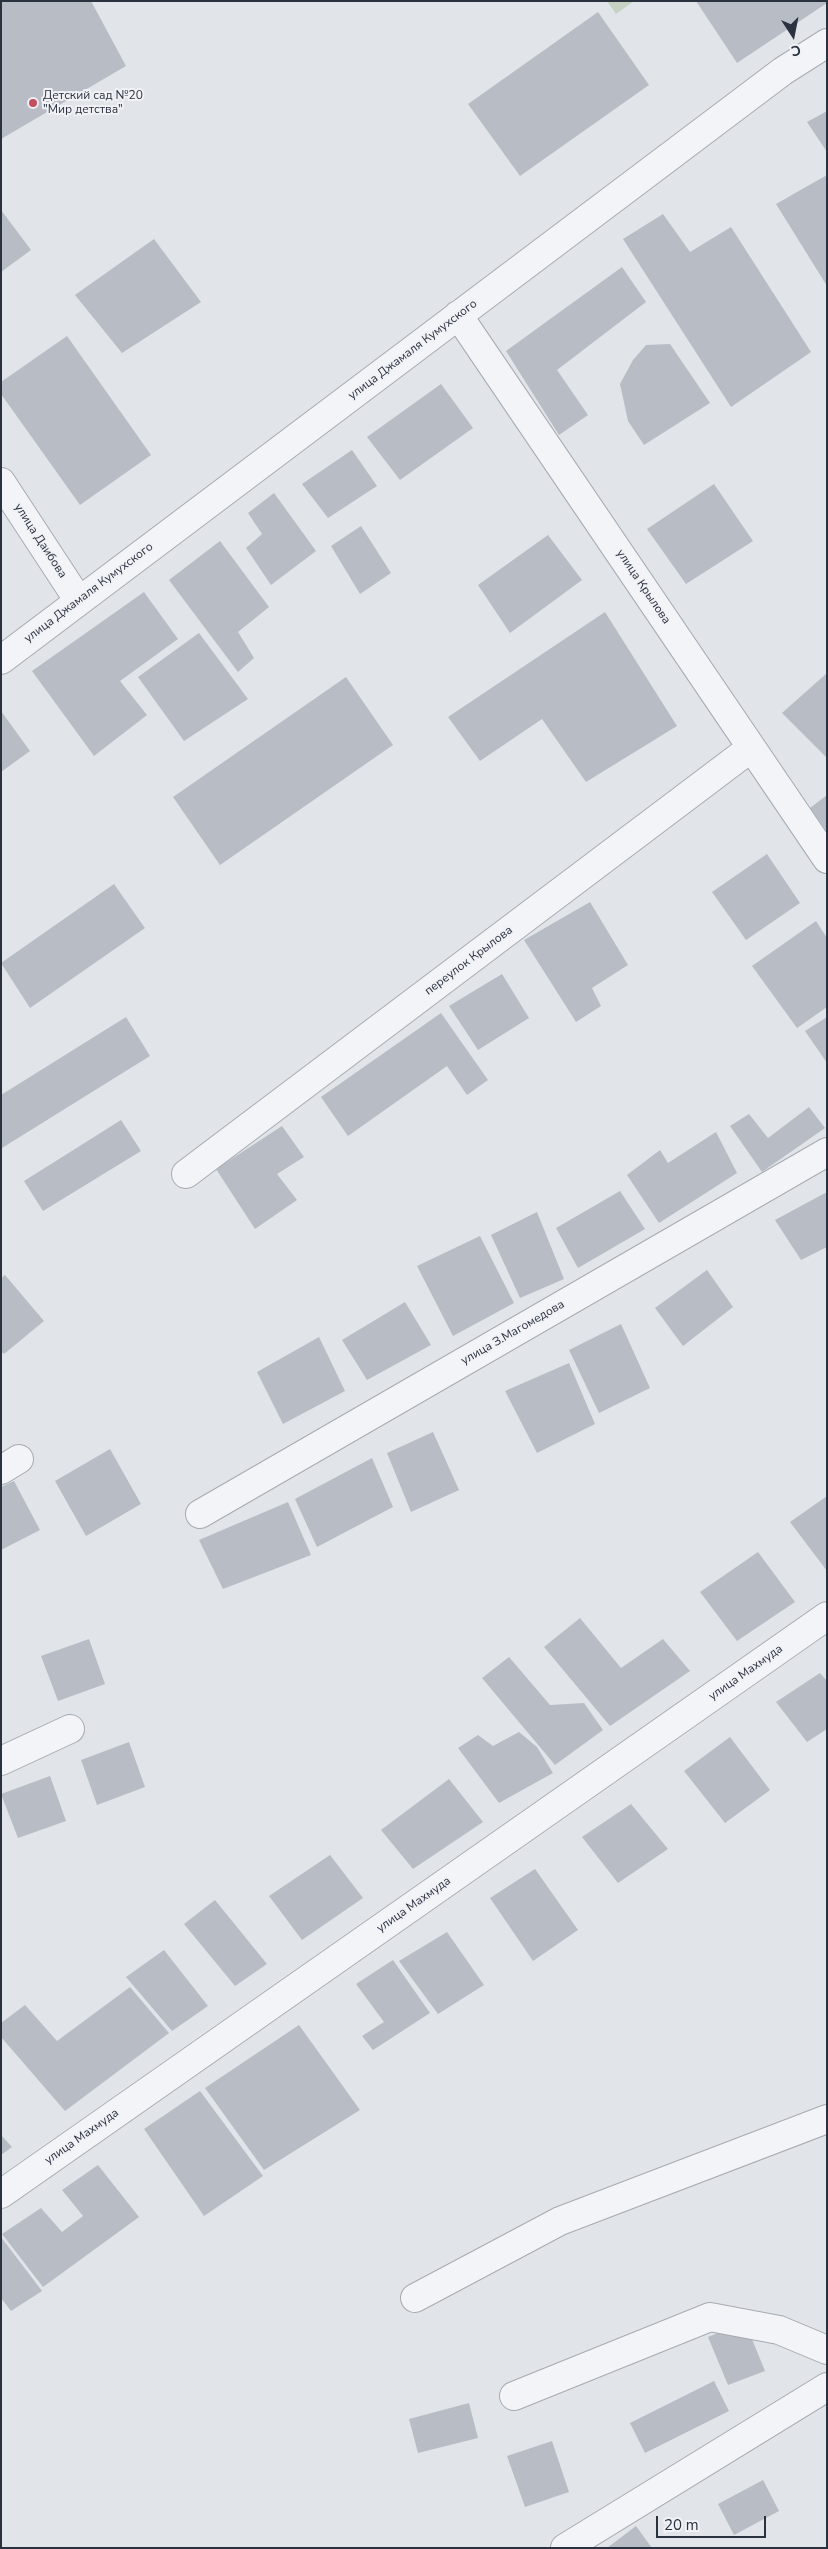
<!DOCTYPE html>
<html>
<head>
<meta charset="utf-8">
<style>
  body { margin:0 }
  #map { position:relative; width:828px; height:2549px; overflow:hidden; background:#e1e4e8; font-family:"Nunito Sans",sans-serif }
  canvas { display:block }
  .frame { position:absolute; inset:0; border:2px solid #2a313f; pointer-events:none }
  .north { position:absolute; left:768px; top:10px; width:50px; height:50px; -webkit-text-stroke:4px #f0f2f6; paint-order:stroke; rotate:169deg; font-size:14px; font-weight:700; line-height:20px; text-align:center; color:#2a313f }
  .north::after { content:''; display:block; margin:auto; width:18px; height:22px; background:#2a313f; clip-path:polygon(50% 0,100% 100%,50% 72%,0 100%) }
  .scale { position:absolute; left:656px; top:2516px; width:110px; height:22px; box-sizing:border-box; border:2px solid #2a313f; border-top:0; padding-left:6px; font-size:15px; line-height:18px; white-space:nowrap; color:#2a313f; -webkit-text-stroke:4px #f0f2f6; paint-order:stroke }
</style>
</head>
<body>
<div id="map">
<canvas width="828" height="2549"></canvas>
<div class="frame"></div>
<div class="north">С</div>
<div class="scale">20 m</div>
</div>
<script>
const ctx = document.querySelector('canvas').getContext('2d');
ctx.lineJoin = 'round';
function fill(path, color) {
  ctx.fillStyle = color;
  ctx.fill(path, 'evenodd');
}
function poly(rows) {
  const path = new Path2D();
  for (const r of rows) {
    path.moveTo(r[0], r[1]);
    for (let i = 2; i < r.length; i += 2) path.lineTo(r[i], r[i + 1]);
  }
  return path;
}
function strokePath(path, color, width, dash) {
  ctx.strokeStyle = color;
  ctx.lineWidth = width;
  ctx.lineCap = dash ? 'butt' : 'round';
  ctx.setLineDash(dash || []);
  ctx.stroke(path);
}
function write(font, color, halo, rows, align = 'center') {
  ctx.font = font + ' "Nunito Sans",sans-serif';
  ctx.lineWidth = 4;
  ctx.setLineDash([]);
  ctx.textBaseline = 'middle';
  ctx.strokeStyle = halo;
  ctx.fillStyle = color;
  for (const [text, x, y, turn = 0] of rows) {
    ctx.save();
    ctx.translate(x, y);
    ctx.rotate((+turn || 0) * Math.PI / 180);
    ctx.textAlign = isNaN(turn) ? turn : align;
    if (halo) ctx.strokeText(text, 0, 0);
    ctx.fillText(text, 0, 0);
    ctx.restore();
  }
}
const green = poly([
  [607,1,634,1,616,14]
]);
const building = poly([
  [1,1,91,1,126,66,1,139],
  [696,1,827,1,827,3,737,63],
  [598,12,649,85,520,176,468,104],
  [827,111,827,152,807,122],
  [827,175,827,286,776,204],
  [1,210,31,250,1,272],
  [663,214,690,252,731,227,811,352,731,407,623,239],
  [154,239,201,302,122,353,75,295],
  [622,267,646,302,557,370,588,415,559,435,506,351],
  [67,336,151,455,80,505,1,394,1,382],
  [670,344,710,403,644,445,628,421,620,384,633,360,646,345],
  [441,384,473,428,400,480,367,437],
  [352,450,377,486,328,518,302,484],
  [714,484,753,541,686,584,647,529],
  [274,493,316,551,271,585,246,548,262,534,248,513],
  [361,526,391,573,360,594,331,546],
  [548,535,582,580,510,633,478,585],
  [220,541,269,607,238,632,254,658,238,672,169,580],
  [144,592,178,639,120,681,147,715,94,756,32,671],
  [605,612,677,726,586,782,542,719,480,761,448,717],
  [199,633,248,699,184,741,138,677],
  [827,673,827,758,782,713],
  [346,677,393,745,220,865,173,797],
  [1,711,30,751,1,772],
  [827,795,827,832,810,808],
  [767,854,800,903,746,940,712,892],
  [114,884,145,928,30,1008,1,963],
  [590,902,628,965,592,988,601,1006,576,1022,524,940],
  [816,921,827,938,827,1007,797,1028,752,966],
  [502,974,529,1018,478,1050,449,1006],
  [441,1013,488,1080,467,1095,447,1066,348,1136,321,1097],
  [126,1017,150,1056,2,1148,1,1095],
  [827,1017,827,1063,805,1031],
  [809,1107,825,1128,762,1172,730,1126,749,1114,768,1138],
  [121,1120,141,1151,43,1211,24,1181],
  [282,1126,304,1157,277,1174,297,1200,255,1229,216,1169],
  [716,1132,737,1173,659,1223,627,1175,660,1150,668,1163],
  [620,1191,645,1229,578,1268,556,1228],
  [827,1192,827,1247,801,1260,775,1220],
  [537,1212,564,1279,520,1298,491,1235],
  [480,1236,514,1303,453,1336,417,1266],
  [707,1270,733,1307,683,1346,655,1308],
  [5,1275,44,1321,4,1354,1,1351,1,1278],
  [405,1302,431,1345,367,1380,342,1340],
  [621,1324,650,1388,599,1413,569,1350],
  [319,1337,345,1391,283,1424,257,1372],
  [569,1363,595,1424,537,1453,505,1391],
  [433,1432,459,1490,411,1512,387,1453],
  [110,1449,141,1504,86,1536,55,1481],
  [372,1458,393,1507,317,1547,295,1499],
  [14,1481,40,1530,1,1550,1,1487],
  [827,1496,827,1571,790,1522],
  [288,1502,311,1555,223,1589,199,1540],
  [758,1552,795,1602,737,1641,700,1592],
  [580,1618,621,1668,663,1639,690,1671,610,1726,544,1647],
  [89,1639,105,1684,58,1701,41,1656],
  [509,1657,550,1705,584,1703,603,1730,555,1765,482,1678],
  [820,1673,827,1681,827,1729,807,1742,776,1702],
  [519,1732,537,1747,553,1773,499,1803,458,1748,478,1735,493,1746],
  [730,1737,770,1790,725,1823,684,1771],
  [129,1742,145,1787,97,1805,81,1760],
  [50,1776,66,1821,18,1838,1,1794],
  [449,1779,483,1822,413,1869,381,1830],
  [631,1804,668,1849,618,1883,582,1837],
  [330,1855,363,1898,302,1940,269,1896],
  [535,1869,578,1930,533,1961,490,1898],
  [215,1900,267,1964,235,1986,184,1924],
  [447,1932,484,1985,438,2014,399,1961],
  [164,1950,208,2006,172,2031,126,1977],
  [393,1960,430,2013,373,2050,362,2036,384,2022,356,1984],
  [130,1987,169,2033,65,2111,1,2037,1,2023,25,2005,57,2041],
  [299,2025,360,2110,264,2170,205,2088],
  [200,2091,263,2176,204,2216,144,2129],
  [1,2135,12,2147,1,2155],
  [98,2165,139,2217,43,2287,2,2234,41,2208,62,2232,83,2216,62,2190],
  [1,2237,42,2291,11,2311,1,2298],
  [745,2322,765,2371,728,2385,708,2337],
  [714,2381,729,2411,645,2453,630,2423],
  [469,2403,478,2438,418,2453,409,2419],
  [552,2441,569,2492,525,2507,507,2456],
  [763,2480,779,2511,734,2535,718,2504],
  [636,2526,652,2548,607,2548]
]);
const minor = poly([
  [458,315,827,859],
  [1,482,79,601],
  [1,660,783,71,827,43],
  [186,1174,751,748],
  [1,1470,19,1459],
  [200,1514,827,1152],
  [1,1761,70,1729],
  [1,2194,827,1616],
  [415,2298,560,2221,827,2119],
  [514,2396,710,2317,779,2330,827,2350],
  [565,2548,827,2387]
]);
const markers = [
  [33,103,5,"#c3505f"]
];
const poiNames = [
  ["Детский сад №20",43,96],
  ["\"Мир детства\"",43,110]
];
const streetNames = [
  ["улица Джамаля Кумухского",413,350,-37],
  ["улица Даибова",40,541,57],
  ["улица Крылова",643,587,56],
  ["улица Джамаля Кумухского",89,593,-37],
  ["переулок Крылова",469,961,-37],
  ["улица З.Магомедова",513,1333,-30],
  ["улица Махмуда",746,1673,-35],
  ["улица Махмуда",414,1905,-35],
  ["улица Махмуда",82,2137,-35]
];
fill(green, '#c6d2c2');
fill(building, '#b8bdc5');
strokePath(minor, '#a6abb2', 30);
strokePath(minor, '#f3f4f7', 28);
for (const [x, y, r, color] of markers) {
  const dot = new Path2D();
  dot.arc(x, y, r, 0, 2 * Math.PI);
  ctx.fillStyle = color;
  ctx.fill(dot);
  strokePath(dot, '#f0f2f6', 2);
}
write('12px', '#2a313f', '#f0f2f6', poiNames, 'left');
write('12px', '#2a313f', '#f0f2f6', streetNames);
</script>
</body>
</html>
